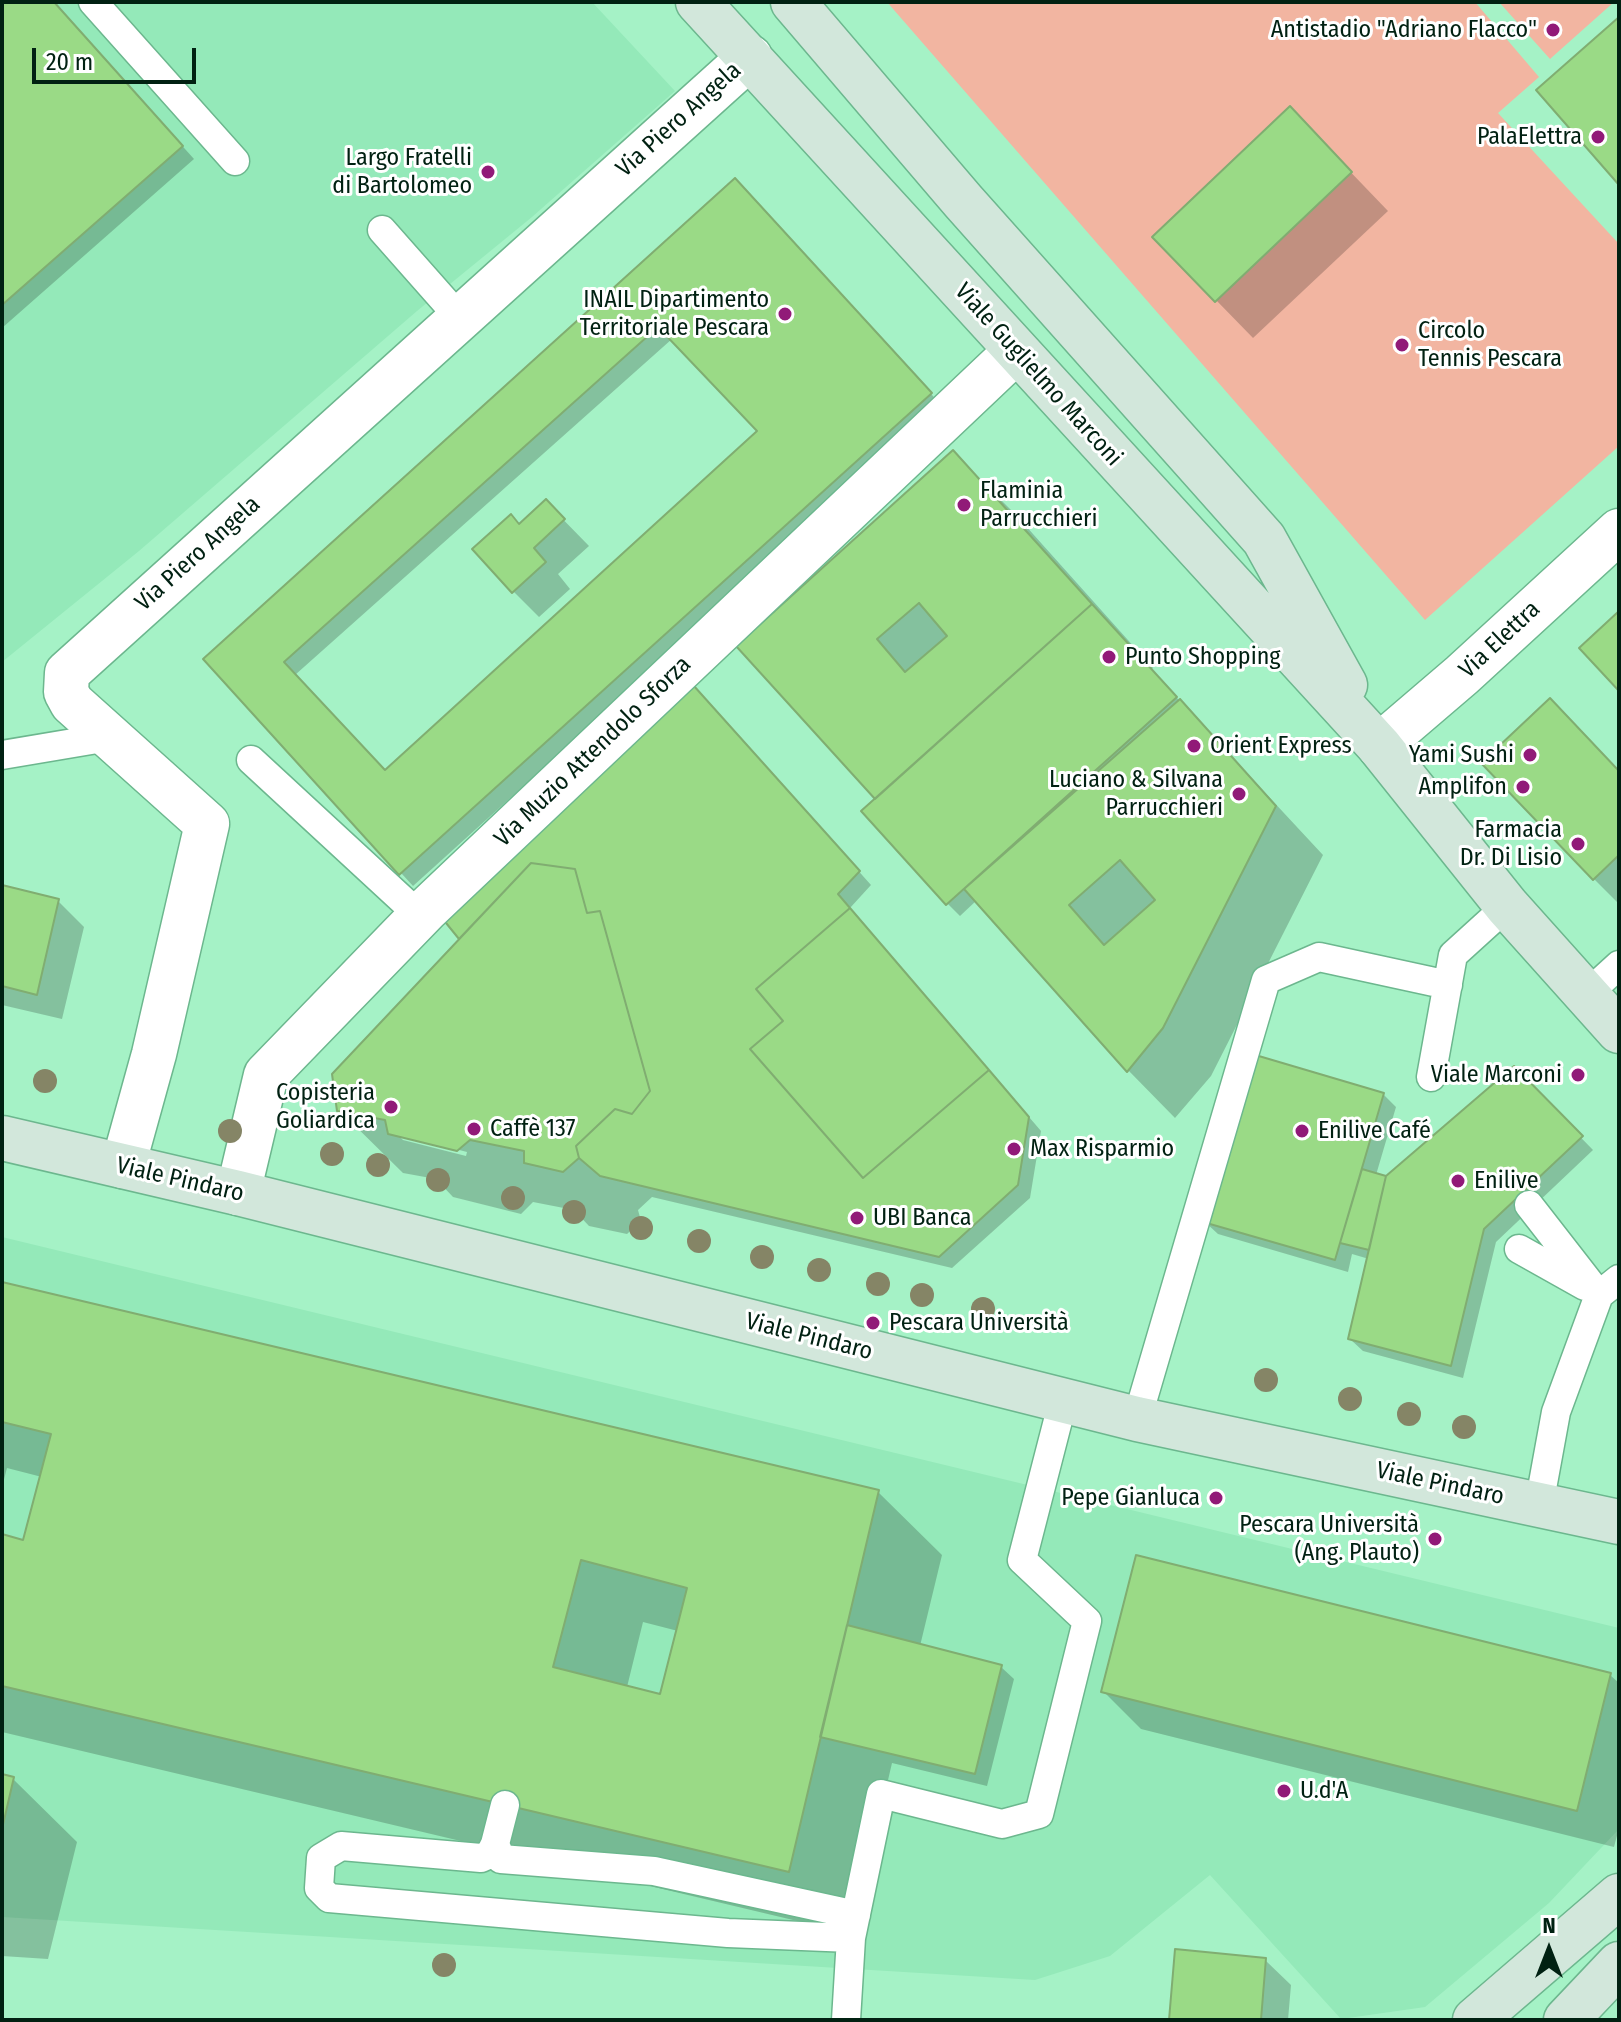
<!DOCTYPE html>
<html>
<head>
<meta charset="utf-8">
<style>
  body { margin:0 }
  #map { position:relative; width:1621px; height:2022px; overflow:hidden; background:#a5f2c6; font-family:"Fira Sans Condensed",sans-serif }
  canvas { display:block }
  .frame { position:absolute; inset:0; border:4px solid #012112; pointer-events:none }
  .north { position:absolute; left:1509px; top:1910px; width:80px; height:80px; -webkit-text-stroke:6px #fff; paint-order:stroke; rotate:0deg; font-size:22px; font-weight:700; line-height:32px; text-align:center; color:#012112 }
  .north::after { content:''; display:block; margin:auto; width:28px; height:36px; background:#012112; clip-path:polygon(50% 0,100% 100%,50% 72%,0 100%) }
  .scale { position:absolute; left:32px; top:48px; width:164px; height:36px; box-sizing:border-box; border:4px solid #012112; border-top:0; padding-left:10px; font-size:24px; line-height:28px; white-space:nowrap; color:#012112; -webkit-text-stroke:6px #fff; paint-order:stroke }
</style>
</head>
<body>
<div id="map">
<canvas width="1621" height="2022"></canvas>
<div class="frame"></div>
<div class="north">N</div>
<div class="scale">20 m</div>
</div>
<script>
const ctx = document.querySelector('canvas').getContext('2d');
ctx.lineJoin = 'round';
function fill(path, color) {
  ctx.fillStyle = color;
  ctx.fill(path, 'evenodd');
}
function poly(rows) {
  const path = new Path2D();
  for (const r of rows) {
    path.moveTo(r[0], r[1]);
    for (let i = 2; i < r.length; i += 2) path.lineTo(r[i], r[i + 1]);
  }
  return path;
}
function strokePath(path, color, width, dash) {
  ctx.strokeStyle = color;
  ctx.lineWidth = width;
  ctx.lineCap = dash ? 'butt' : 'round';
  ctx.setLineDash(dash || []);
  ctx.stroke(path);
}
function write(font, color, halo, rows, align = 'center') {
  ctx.font = font + ' "Fira Sans Condensed",sans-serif';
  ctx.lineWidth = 6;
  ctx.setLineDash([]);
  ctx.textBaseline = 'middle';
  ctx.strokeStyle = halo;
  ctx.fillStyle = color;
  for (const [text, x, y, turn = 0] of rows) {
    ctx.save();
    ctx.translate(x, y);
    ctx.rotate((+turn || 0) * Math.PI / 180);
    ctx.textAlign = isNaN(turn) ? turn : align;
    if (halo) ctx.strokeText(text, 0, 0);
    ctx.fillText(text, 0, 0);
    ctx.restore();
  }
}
const built = poly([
  [2,2,592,2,675,91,532,217,417,311,139,551,2,662],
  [2,1237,1619,1628,1619,1829,1549,1903,1425,2007,1341,2019,1210,1875,1110,1956,1035,1980,2,1917]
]);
const green = poly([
  [887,2,1475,2,1539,77,1498,113,1619,244,1619,446,1425,620],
  [1499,2,1614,2,1550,59]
]);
const shadow = poly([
  [2,2,53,2,194,159,2,328],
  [1290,109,1388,211,1253,338,1216,300],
  [747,193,943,407,413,886,205,659],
  [672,339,759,432,386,772,295,675],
  [953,452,1016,515,1153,668,1151,670,1323,855,1211,1076,1175,1118,1128,1070,977,900,960,916,947,903,878,799,739,647],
  [546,502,589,546,558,574,570,589,539,617,514,592,520,526],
  [698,691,871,885,850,908,1041,1131,1030,1198,952,1268,652,1197,638,1210,641,1221,627,1234,589,1226,574,1210,533,1202,521,1214,453,1197,436,1179,403,1173,339,1110,462,939,440,913],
  [397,1134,467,1152,466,1156,403,1140],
  [1619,772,1619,904,1594,879],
  [2,888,58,901,84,927,62,1019,2,1005],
  [1514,1069,1593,1150,1496,1242,1463,1378,1363,1351,1350,1339,1369,1259,1352,1254,1348,1272,1218,1234,1205,1222,1383,1094,1396,1107,1376,1175,1387,1178],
  [2,1283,878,1492,942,1555,920,1646,1001,1667,1014,1679,987,1786,892,1763,852,1934,2,1732,2,1536,25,1542,42,1477,7,1468,2,1487],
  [643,1622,678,1631,661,1696,627,1687],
  [1610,1675,1619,1683,1619,1828,1614,1847,1141,1729,1103,1691],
  [2,1776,13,1779,77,1842,48,1959,2,1956],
  [1265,1960,1291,1985,1288,2020,1171,2020]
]);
const building = poly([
  [2,2,54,2,183,146,2,305,2,2],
  [1619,17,1619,185,1536,90,1619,17],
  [1290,106,1352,172,1215,302,1152,237,1290,106],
  [735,178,932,393,399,875,203,659,735,178],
  [658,327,757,431,385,770,284,662,658,327],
  [953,450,1092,604,875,799,736,646,953,450],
  [919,603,947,636,905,672,877,639,919,603],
  [546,499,565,519,534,548,546,562,512,593,472,549,511,514,519,524,546,499],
  [1092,604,1177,697,946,905,861,811,1092,604],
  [1619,611,1619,691,1579,648,1619,611],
  [685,676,860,871,838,894,850,908,756,989,783,1021,750,1049,863,1178,989,1070,1029,1117,1018,1185,939,1257,600,1176,579,1158,576,1146,615,1109,632,1114,650,1091,600,911,587,913,575,869,531,863,459,939,438,913,685,676],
  [1550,698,1619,771,1619,855,1593,880,1481,763,1550,698],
  [1180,699,1276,806,1163,1028,1127,1072,964,889,1180,699],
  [1120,860,1155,900,1104,945,1069,905,1120,860],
  [531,863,575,869,587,913,600,911,650,1091,632,1114,615,1109,576,1146,579,1158,563,1172,524,1163,524,1151,470,1140,457,1151,388,1134,385,1120,337,1111,332,1074,531,863],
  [2,885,59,899,37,995,2,986,2,885],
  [850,908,989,1070,863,1178,750,1049,783,1021,756,989,850,908],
  [1252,1054,1384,1093,1335,1260,1203,1222,1252,1054],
  [1514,1066,1583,1136,1484,1229,1451,1366,1348,1339,1386,1176,1514,1066],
  [1362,1169,1386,1176,1369,1250,1340,1243,1362,1169],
  [2,1282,879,1490,789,1872,2,1686,2,1534,23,1540,51,1434,2,1422,2,1282],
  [581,1560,687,1588,660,1694,553,1667,581,1560],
  [1136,1555,1611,1673,1577,1811,1101,1692,1136,1555],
  [847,1625,1002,1665,975,1774,820,1737,847,1625],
  [2,1774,14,1777,2,1829,2,1774],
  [1175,1949,1266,1958,1261,2020,1169,2020,1175,1949]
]);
const service = poly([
  [93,2,235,161],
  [382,230,458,316],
  [2,755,109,737],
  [251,760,421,917],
  [1586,995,1619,965],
  [1431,1077,1453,955,1507,906],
  [1529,1205,1599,1295],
  [1519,1249,1585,1286],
  [1137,1419,1266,980,1319,957,1448,985],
  [1539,1505,1556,1412,1599,1295,1619,1279],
  [505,1805,495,1844,501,1859,654,1871,856,1915],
  [495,1844,490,1854,481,1858,341,1846,321,1858,319,1888,329,1898,728,1933,851,1938],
  [846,2020,851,1938,881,1794,1002,1824,1039,1814,1087,1621,1022,1560,1063,1401]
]);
const minor = poly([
  [1379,746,1462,675,1619,531],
  [123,1166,154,1054,207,824,72,703,66,692,67,673,750,57],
  [238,1193,266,1075,427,909,1015,352]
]);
const secondary = poly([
  [698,2,1379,746,1507,906,1619,1031],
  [793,2,963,201,1264,539,1345,685],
  [2,1138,238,1193,1137,1419,1619,1522],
  [1475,2020,1619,1896],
  [1566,2020,1619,1964]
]);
const trees = [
  [45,1081],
  [230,1131],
  [332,1154],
  [378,1165],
  [438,1180],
  [513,1198],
  [574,1212],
  [641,1228],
  [699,1241],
  [762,1257],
  [819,1270],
  [878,1284],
  [922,1295],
  [983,1309],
  [1266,1380],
  [1350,1399],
  [1409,1414],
  [1464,1427],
  [444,1965]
];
const markers = [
  [1553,30,8,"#911a78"],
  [1598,137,8,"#911a78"],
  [488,172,8,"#911a78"],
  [785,314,8,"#911a78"],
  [1402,345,8,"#911a78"],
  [964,505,8,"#911a78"],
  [1109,657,8,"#911a78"],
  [1194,746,8,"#911a78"],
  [1530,755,8,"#911a78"],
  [1523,787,8,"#911a78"],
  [1239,794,8,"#911a78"],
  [1578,844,8,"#911a78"],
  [1578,1075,8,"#911a78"],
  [391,1107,8,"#911a78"],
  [474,1129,8,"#911a78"],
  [1302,1131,8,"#911a78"],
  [1014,1149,8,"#911a78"],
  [1458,1181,8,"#911a78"],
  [857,1218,8,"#911a78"],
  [873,1323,8,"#911a78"],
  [1216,1498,8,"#911a78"],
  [1435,1539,8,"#911a78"],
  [1284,1791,8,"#911a78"]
];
const poiNames = [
  ["Antistadio \"Adriano Flacco\"",1537,30],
  ["PalaElettra",1582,137],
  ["Largo Fratelli",472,158],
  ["di Bartolomeo",472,186],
  ["INAIL Dipartimento",769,300],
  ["Territoriale Pescara",769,328],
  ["Circolo",1418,331,"left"],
  ["Tennis Pescara",1418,359,"left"],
  ["Flaminia",980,491,"left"],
  ["Parrucchieri",980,519,"left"],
  ["Punto Shopping",1125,657,"left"],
  ["Orient Express",1210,746,"left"],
  ["Yami Sushi",1514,755],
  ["Luciano & Silvana",1223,780],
  ["Parrucchieri",1223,808],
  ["Amplifon",1507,787],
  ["Farmacia",1562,830],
  ["Dr. Di Lisio",1562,858],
  ["Viale Marconi",1562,1075],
  ["Copisteria",375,1093],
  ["Goliardica",375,1121],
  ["Caffè 137",490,1129,"left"],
  ["Enilive Café",1318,1131,"left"],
  ["Max Risparmio",1030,1149,"left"],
  ["Enilive",1474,1181,"left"],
  ["UBI Banca",873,1218,"left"],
  ["Pescara Università",889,1323,"left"],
  ["Pepe Gianluca",1200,1498],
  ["Pescara Università",1419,1525],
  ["(Ang. Plauto)",1419,1553],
  ["U.d'A",1300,1791,"left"]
];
const streetNames = [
  ["Via Piero Angela",679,120,-42],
  ["Viale Guglielmo Marconi",1038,375,48],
  ["Via Piero Angela",198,554,-42],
  ["Via Elettra",1500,640,-43],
  ["Via Muzio Attendolo Sforza",593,752,-44],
  ["Viale Pindaro",180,1180,13],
  ["Viale Pindaro",809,1337,14],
  ["Viale Pindaro",1440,1484,12]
];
fill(built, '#94e9b9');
fill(green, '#f2b5a1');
fill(shadow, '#0003');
fill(building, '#9ada86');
strokePath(building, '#80ad71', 2);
strokePath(service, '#6cb78e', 31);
strokePath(minor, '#6cb78e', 47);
strokePath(secondary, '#6cb78e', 47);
strokePath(service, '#fff', 28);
strokePath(minor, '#fff', 44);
strokePath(secondary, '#d2e7db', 44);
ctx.fillStyle = '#858566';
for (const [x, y] of trees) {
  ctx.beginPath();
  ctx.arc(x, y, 12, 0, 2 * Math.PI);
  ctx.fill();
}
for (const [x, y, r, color] of markers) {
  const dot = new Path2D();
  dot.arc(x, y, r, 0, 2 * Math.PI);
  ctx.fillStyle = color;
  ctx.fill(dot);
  strokePath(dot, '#fff', 3);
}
write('24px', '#012112', '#fff', poiNames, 'right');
write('24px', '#012112', '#fff', streetNames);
</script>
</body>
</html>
